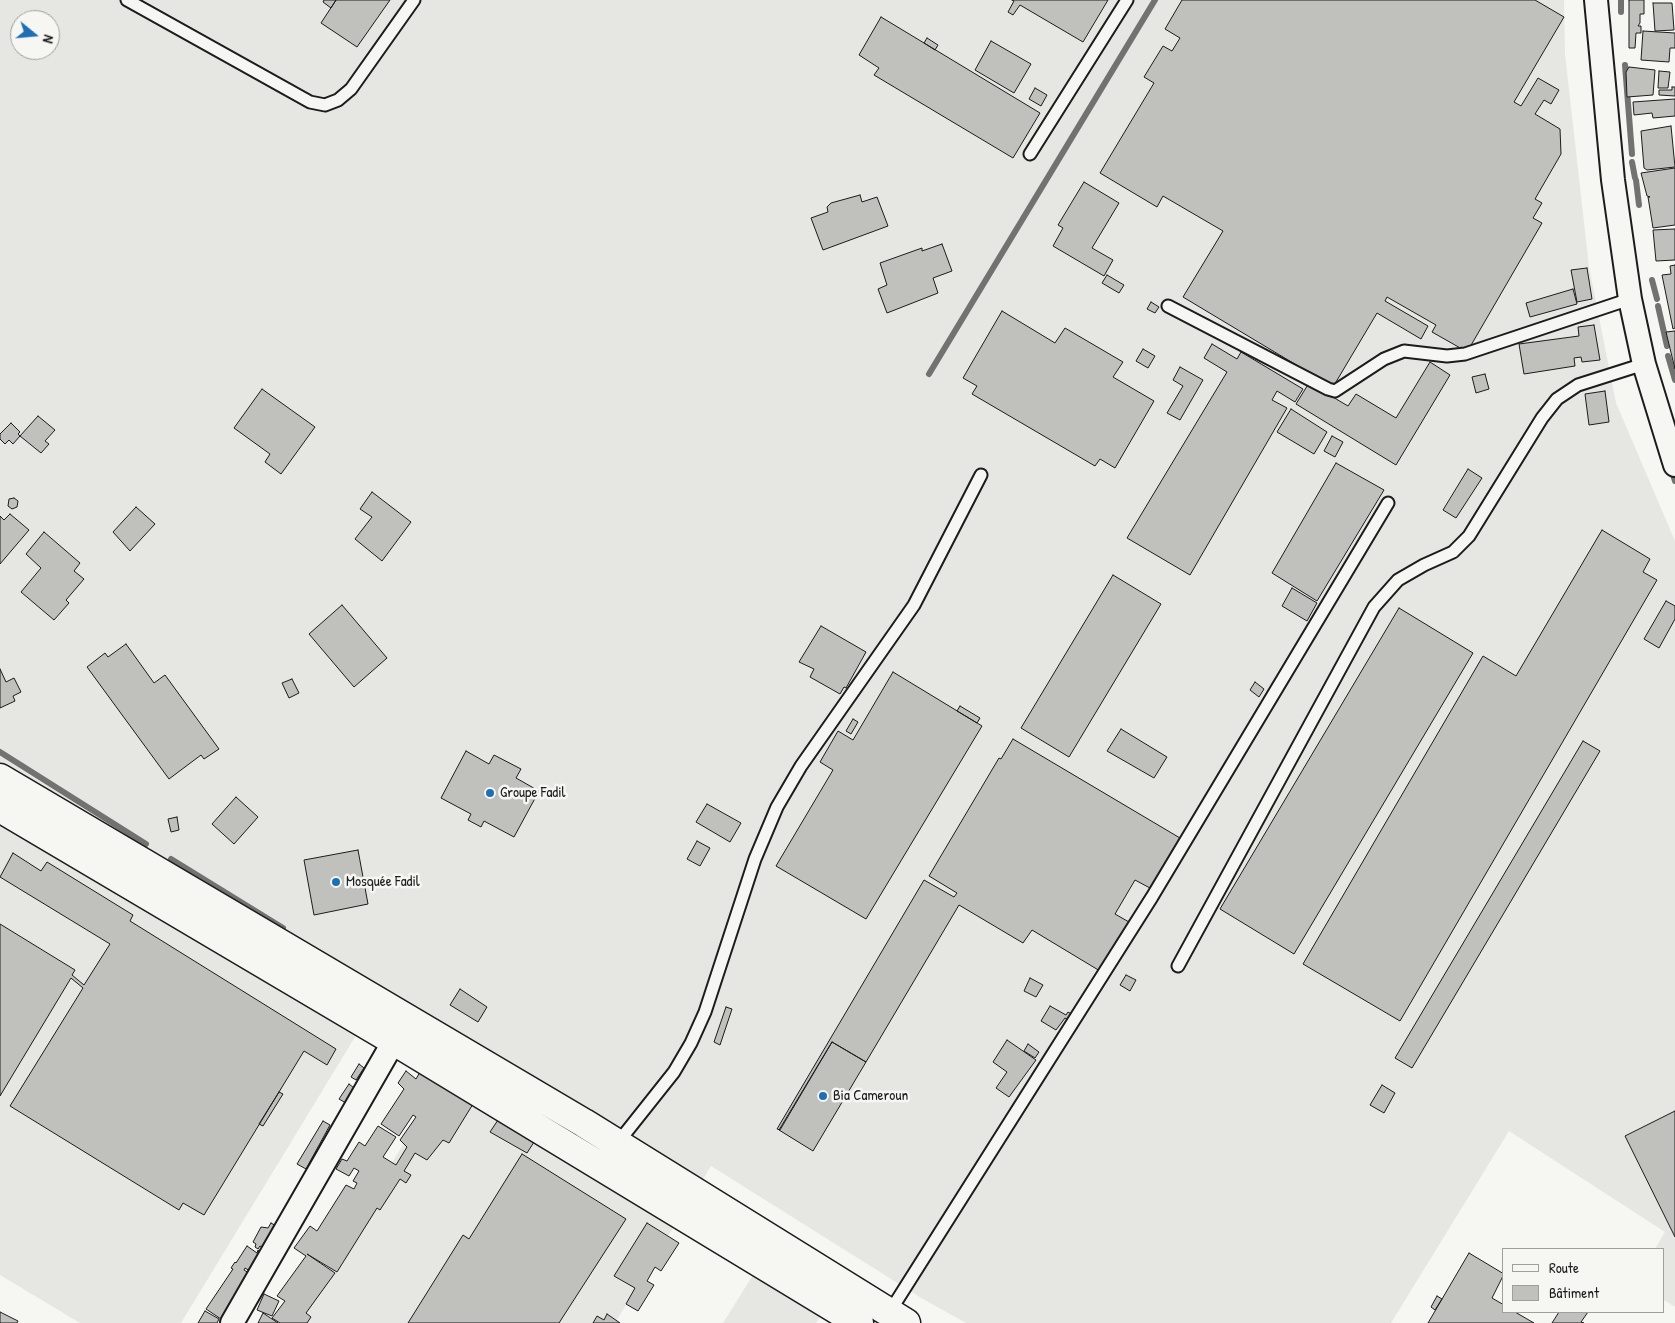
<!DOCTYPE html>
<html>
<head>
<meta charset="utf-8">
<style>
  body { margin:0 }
  #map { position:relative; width:1675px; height:1323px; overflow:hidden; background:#f6f6f2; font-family:"Patrick Hand",sans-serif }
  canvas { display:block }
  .legend { position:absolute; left:1502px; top:1248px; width:162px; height:65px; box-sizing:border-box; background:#f6f6f2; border:1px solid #9f9f9c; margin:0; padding:6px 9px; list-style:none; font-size:15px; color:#1c1c1c }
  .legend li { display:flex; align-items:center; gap:10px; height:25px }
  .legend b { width:25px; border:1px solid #9f9f9c }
  .north { position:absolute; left:10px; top:10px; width:50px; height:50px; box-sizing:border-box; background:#f6f6f2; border:1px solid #9f9f9c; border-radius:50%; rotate:107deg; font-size:14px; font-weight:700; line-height:20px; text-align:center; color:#1c1c1c }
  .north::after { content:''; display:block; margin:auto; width:18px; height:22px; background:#1f6fb2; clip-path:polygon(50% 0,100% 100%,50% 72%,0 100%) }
</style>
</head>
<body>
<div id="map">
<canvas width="1675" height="1323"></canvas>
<ul class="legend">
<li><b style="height:6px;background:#f6f6f2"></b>Route</li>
<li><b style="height:14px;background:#c0c0bd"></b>Bâtiment</li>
</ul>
<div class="north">N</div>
</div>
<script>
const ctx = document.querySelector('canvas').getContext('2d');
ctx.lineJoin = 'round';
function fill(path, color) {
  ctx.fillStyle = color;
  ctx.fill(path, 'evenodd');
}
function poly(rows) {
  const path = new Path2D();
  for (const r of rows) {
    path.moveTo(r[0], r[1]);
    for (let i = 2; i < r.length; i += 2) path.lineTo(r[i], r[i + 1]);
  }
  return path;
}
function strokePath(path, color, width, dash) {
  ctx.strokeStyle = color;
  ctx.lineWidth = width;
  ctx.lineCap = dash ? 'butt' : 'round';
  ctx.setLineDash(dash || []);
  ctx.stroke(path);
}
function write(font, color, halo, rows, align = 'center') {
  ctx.font = font + ' "Patrick Hand",sans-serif';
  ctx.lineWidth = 5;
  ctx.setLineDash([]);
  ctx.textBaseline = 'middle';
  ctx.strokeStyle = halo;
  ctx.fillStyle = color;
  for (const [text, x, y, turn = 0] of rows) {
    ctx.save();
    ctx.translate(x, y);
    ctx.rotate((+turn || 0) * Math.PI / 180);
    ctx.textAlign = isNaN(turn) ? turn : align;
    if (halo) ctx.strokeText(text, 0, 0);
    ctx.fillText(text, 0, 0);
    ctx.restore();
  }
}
const built = poly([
  [0,0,1564,0,1565,54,1589,267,1616,403,1675,541,1675,1307,1664,1300,1664,1249,1655,1249,1665,1232,1509,1131,1391,1323,966,1323,923,1299,711,1166,615,1323,294,1323,442,1081,358,1032,181,1323,80,1323,0,1275],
  [20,20,50,20,50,50,20,50],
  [753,1275,822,1314,816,1323,723,1323]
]);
const stream = poly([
  [1621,0,1621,12],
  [1625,65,1632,154],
  [1632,162,1635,178],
  [1636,180,1639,205],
  [1652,280,1657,299],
  [1658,306,1667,346],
  [1668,356,1675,380],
  [929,374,1155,0],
  [1671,468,1675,481],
  [0,752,146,844],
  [171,859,283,928]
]);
const building = poly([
  [324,0,336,0,331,8,323,2,324,0],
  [336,0,390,0,357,47,321,23,336,0],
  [1012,0,1108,0,1083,42,1020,5,1013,15,1008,12,1014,1,1012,0],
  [1182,0,1535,0,1564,17,1514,102,1521,106,1538,78,1559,90,1551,104,1544,100,1535,114,1560,129,1561,154,1535,199,1542,203,1533,218,1542,223,1470,347,1462,349,1432,332,1436,325,1387,297,1385,301,1428,326,1421,339,1377,313,1333,387,1183,297,1223,231,1163,196,1157,207,1100,173,1154,83,1144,77,1163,46,1172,51,1180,38,1165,29,1182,0],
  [1629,0,1644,0,1644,14,1640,14,1640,23,1638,26,1641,26,1641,33,1636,33,1635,48,1629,48,1629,0],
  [1653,3,1672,3,1674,30,1655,31,1653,3],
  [881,17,1040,113,1013,158,874,75,879,68,859,55,881,17],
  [1643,31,1675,33,1675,48,1670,48,1669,62,1641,60,1643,31],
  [927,38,938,45,935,50,924,43,927,38],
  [991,41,1031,64,1014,93,975,70,991,41],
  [1629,67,1655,70,1653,95,1627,97,1626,72,1629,67],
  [1659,71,1670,72,1668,88,1658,88,1659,71],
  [1672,87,1675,87,1675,96,1659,95,1659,90,1672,90,1672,87],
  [1035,88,1047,95,1041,106,1029,99,1035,88],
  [1675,99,1675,116,1653,118,1652,113,1634,115,1633,102,1675,99],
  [1671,126,1675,167,1647,170,1644,168,1641,131,1671,126],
  [1675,168,1675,225,1653,228,1648,197,1650,197,1647,196,1641,173,1675,168],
  [1084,182,1119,203,1092,248,1113,260,1104,276,1053,246,1063,228,1058,225,1084,182],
  [860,195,862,202,877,197,888,226,823,250,811,218,828,212,827,207,831,203,860,195],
  [1675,229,1675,260,1656,261,1653,230,1675,229],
  [942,244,952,271,933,278,938,293,887,313,878,289,887,285,880,263,922,248,922,251,942,244],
  [1675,265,1675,328,1673,329,1662,275,1671,274,1670,266,1675,265],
  [1587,268,1592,299,1577,302,1571,270,1587,268],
  [1107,275,1124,285,1119,293,1102,283,1107,275],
  [1573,289,1577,304,1530,317,1526,303,1573,289],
  [1151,302,1159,307,1155,313,1147,309,1151,302],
  [1002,311,1055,343,1065,328,1123,362,1113,377,1154,401,1115,468,1100,459,1095,466,972,394,977,386,963,378,1002,311],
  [1594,325,1600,360,1582,362,1581,357,1574,358,1575,366,1524,374,1519,344,1579,336,1578,327,1594,325],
  [1675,331,1675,369,1666,332,1675,331],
  [1212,344,1237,359,1241,352,1303,389,1295,402,1277,391,1272,400,1287,408,1190,575,1127,538,1227,372,1204,358,1212,344],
  [1143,349,1155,356,1148,368,1136,361,1143,349],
  [1430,362,1450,375,1396,465,1296,404,1309,383,1348,406,1356,394,1396,418,1430,362],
  [1180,367,1203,380,1180,420,1167,413,1183,386,1173,380,1180,367],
  [1485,374,1489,389,1476,393,1472,377,1485,374],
  [262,389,315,427,281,474,265,462,270,454,234,428,262,389],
  [1605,391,1609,422,1589,425,1585,394,1605,391],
  [1291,409,1327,432,1314,454,1277,432,1291,409],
  [38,416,55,430,45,441,49,444,41,453,20,436,38,416],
  [11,423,20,432,18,434,20,436,13,444,9,440,5,444,0,439,0,434,11,423],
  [1332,436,1343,442,1335,457,1324,451,1332,436],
  [1336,463,1384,490,1317,601,1272,573,1336,463],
  [1468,469,1482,478,1456,518,1443,510,1468,469],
  [372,492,411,522,382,561,355,539,372,517,360,509,372,492],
  [14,498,18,501,17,507,12,509,8,506,9,499,14,498],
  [136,507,155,524,130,551,113,532,136,507],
  [10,514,29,530,0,564,0,516,4,520,10,514],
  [1602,530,1650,559,1643,572,1657,580,1400,1021,1303,964,1483,656,1516,676,1602,530],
  [44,532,80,563,74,571,84,579,66,600,69,603,54,620,21,592,41,568,26,554,44,532],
  [1113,575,1161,604,1069,757,1021,728,1113,575],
  [1292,588,1317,603,1307,621,1282,606,1292,588],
  [1666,601,1675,606,1675,619,1659,648,1644,639,1666,601],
  [342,605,387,658,354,687,309,634,342,605],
  [1399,608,1473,653,1294,954,1220,909,1399,608],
  [821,626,866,652,846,688,844,687,840,694,810,677,814,669,799,662,821,626],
  [126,644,154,683,165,675,219,749,204,759,201,755,169,779,87,667,105,653,108,657,126,644],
  [0,669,6,682,14,678,21,692,13,696,15,701,0,708,0,669],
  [893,672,982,726,866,919,776,866,833,770,820,762,838,731,853,740,893,672],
  [292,679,299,693,289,698,282,683,292,679],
  [1255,682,1264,689,1259,697,1250,690,1255,682],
  [960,706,980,718,977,723,957,711,960,706],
  [853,719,858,722,851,734,846,731,853,719],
  [1121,729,1167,757,1154,778,1107,751,1121,729],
  [1013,739,1180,838,1150,888,1135,880,1115,914,1129,922,1100,971,1032,930,1023,943,959,905,866,1062,832,1042,780,1130,777,1129,924,880,954,897,957,893,929,876,999,758,1001,759,1013,739],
  [1583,741,1600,751,1412,1068,1395,1058,1583,741],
  [466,751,489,764,494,755,521,769,516,778,539,791,514,837,484,821,481,827,468,820,471,814,441,798,466,751],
  [236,797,258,817,234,844,212,824,236,797],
  [707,804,741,823,730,842,696,822,707,804],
  [177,817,179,830,171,832,168,819,177,817],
  [697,841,710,848,700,866,687,859,697,841],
  [358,850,368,904,314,915,304,860,358,850],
  [13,853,41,871,47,862,133,915,130,921,336,1049,327,1065,304,1051,204,1215,183,1203,179,1210,10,1106,83,988,71,978,0,1096,0,924,75,970,72,975,84,985,110,944,0,877,13,853],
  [1126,975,1136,980,1130,991,1120,985,1126,975],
  [1030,978,1043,985,1036,997,1024,991,1030,978],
  [460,989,487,1007,478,1022,450,1005,460,989],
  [1050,1006,1066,1015,1068,1012,1073,1015,1069,1020,1065,1018,1056,1030,1041,1021,1050,1006],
  [726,1007,732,1009,720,1045,714,1042,726,1007],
  [1007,1040,1036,1060,1009,1097,996,1088,1007,1072,993,1062,1007,1040],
  [832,1042,866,1062,813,1151,779,1130,832,1042],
  [1028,1044,1039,1052,1035,1058,1024,1051,1028,1044],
  [359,1064,364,1068,356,1080,351,1077,359,1064],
  [406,1071,416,1079,420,1072,473,1104,449,1143,443,1140,427,1160,415,1153,404,1171,411,1175,406,1183,400,1179,380,1210,377,1208,337,1272,307,1254,335,1273,306,1313,311,1317,307,1323,280,1323,272,1318,285,1301,277,1296,306,1256,294,1248,310,1226,317,1231,346,1185,354,1189,357,1183,353,1181,359,1171,354,1168,349,1176,336,1169,342,1159,347,1161,359,1142,365,1146,378,1126,396,1137,383,1157,396,1165,407,1147,400,1140,416,1117,413,1115,399,1136,381,1124,404,1089,398,1083,406,1071],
  [349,1084,354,1088,346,1103,339,1099,349,1084],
  [1382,1085,1395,1093,1384,1113,1370,1105,1382,1085],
  [279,1092,283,1094,263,1126,259,1124,279,1092],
  [1675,1111,1675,1237,1625,1136,1675,1111],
  [498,1120,534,1142,527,1153,490,1132,498,1120],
  [323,1121,330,1125,306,1169,297,1164,323,1121],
  [522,1154,626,1219,559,1323,408,1323,463,1235,469,1239,522,1154],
  [271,1223,278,1227,264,1248,260,1246,258,1249,255,1247,256,1244,253,1242,261,1227,268,1228,271,1223],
  [647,1223,679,1243,661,1271,655,1267,647,1281,654,1285,638,1311,626,1304,635,1288,614,1276,647,1223],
  [247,1246,257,1253,258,1250,262,1253,250,1271,245,1268,244,1270,249,1273,221,1319,206,1309,233,1269,231,1268,235,1262,236,1263,247,1246],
  [1469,1253,1504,1274,1492,1298,1504,1305,1504,1312,1515,1312,1534,1323,1428,1323,1469,1253],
  [264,1294,279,1301,272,1316,257,1310,264,1294],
  [1437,1296,1442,1299,1435,1310,1431,1307,1437,1296],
  [205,1311,219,1319,217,1323,198,1323,205,1311],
  [0,1312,18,1321,17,1323,0,1323,0,1312],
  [1559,1312,1588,1312,1581,1322,1584,1323,1552,1323,1559,1312],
  [263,1313,278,1323,258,1323,263,1313],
  [607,1314,620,1323,593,1323,597,1316,604,1320,607,1314]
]);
const service = poly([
  [127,0,310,102,325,105,338,100,351,89,414,0],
  [1030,154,1127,0],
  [1168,306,1328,389,1335,391,1384,359,1404,351,1447,356,1465,354,1630,299],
  [1178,966,1374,607,1398,580,1424,565,1453,552,1469,536,1542,418,1557,399,1578,385,1644,364],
  [616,1145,674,1072,691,1043,705,1012,755,859,777,807,801,766,914,605,981,475],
  [889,1313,1152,897,1388,503]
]);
const minor = poly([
  [1596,0,1613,180,1630,299,1644,364,1675,465],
  [232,1323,394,1041]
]);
const primary = poly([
  [0,778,584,1123,906,1323],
  [0,808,394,1041,859,1323]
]);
const markers = [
  [490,793,5,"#1f6fb2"],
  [336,882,5,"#1f6fb2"],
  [823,1096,5,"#1f6fb2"]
];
const poiNames = [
  ["Groupe Fadil",500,793],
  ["Mosquée Fadil",346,882],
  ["Bia Cameroun",833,1096]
];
fill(built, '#e6e6e2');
strokePath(stream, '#727271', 6);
fill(building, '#c0c0bd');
strokePath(building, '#1c1c1c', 1);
strokePath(service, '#1c1c1c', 15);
strokePath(minor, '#1c1c1c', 26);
strokePath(primary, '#1c1c1c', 31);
strokePath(service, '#f6f6f2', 11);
strokePath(minor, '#f6f6f2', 22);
strokePath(primary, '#f6f6f2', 28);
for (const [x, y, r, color] of markers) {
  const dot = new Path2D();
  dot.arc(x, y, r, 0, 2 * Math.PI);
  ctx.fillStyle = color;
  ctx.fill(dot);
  strokePath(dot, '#f6f6f2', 2);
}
write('15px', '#1c1c1c', '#f6f6f2', poiNames, 'left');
</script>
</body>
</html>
